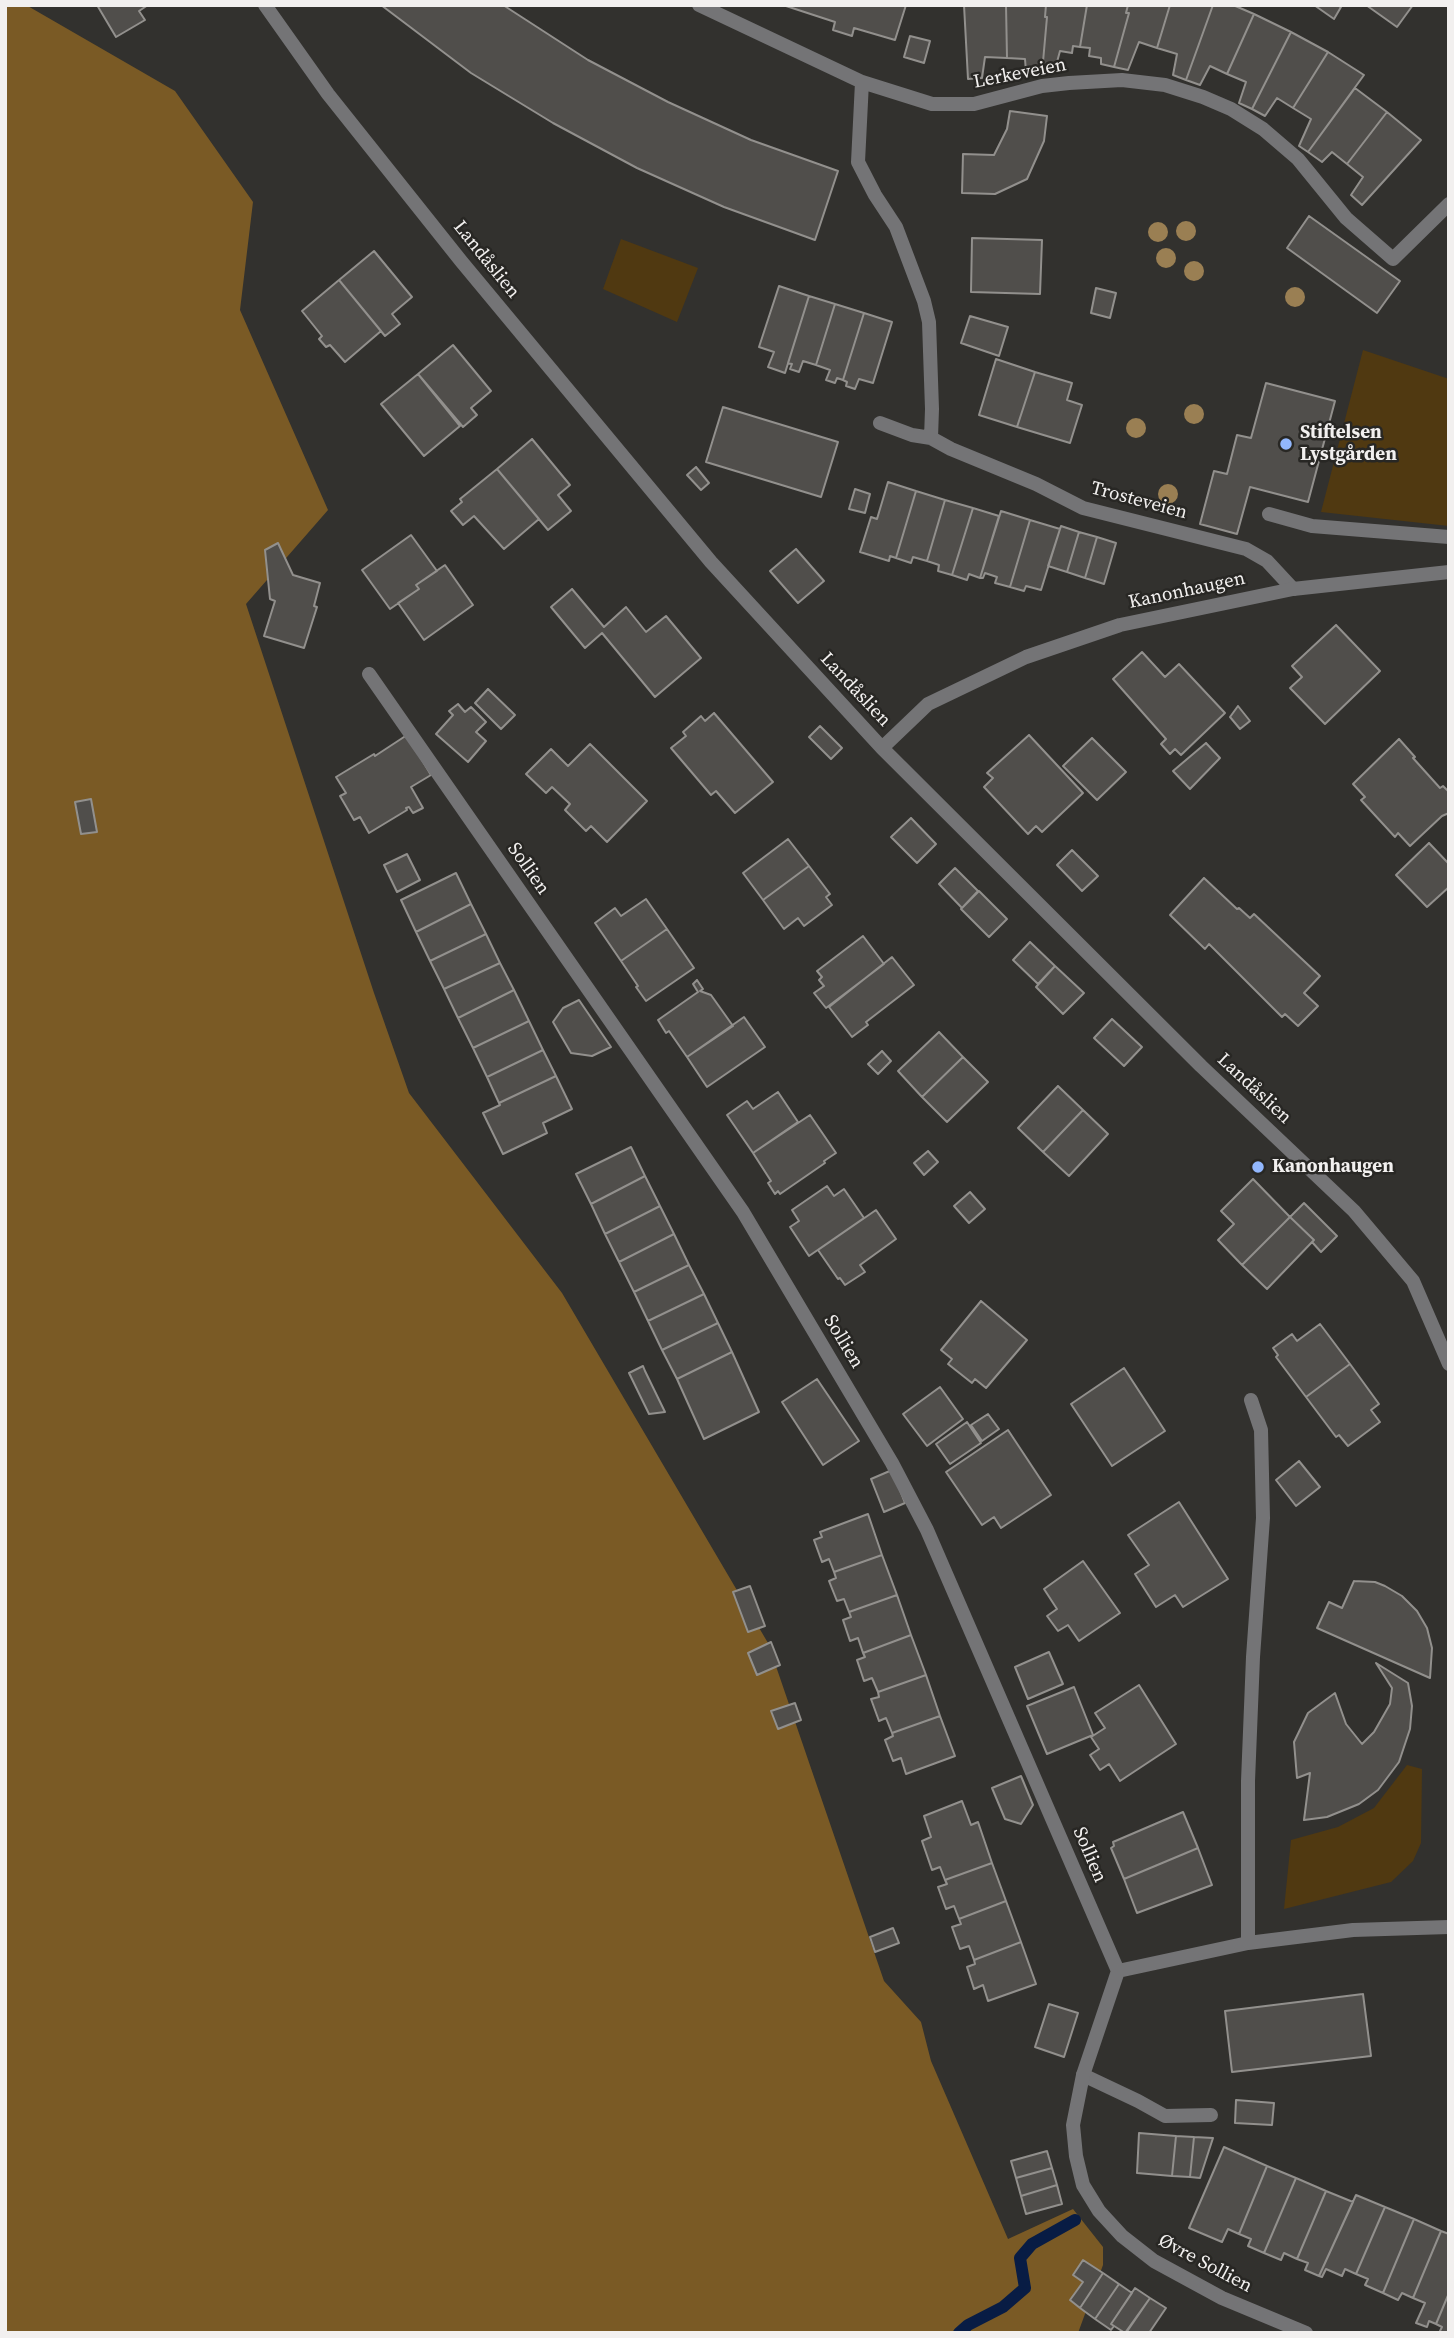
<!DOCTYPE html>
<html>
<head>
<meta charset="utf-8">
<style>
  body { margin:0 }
  #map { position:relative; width:1454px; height:2338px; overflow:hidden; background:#32312e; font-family:"Source Serif 4",serif }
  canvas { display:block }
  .frame { position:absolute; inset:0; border:7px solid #f2f0ef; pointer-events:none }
</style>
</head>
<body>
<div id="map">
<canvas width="1454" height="2338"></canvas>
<div class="frame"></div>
</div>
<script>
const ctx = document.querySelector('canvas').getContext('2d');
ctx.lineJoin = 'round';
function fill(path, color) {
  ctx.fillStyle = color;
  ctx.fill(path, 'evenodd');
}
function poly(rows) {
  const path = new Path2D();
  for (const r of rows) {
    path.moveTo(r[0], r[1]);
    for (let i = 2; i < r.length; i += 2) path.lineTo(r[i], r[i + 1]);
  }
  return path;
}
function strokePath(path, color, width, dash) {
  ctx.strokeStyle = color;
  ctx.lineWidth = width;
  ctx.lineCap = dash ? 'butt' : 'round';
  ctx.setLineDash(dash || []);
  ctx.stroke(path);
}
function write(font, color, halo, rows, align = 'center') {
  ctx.font = font + ' "Source Serif 4",serif';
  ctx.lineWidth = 5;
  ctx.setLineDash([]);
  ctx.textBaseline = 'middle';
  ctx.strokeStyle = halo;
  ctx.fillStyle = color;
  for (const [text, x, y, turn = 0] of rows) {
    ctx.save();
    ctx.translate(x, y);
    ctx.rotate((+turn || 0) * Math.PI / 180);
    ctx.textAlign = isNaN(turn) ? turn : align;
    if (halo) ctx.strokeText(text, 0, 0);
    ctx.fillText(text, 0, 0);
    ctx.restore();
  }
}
const green = poly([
  [621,239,698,268,677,322,603,289],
  [1363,350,1449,379,1449,526,1321,512],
  [1407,1765,1422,1769,1421,1843,1413,1861,1391,1882,1284,1909,1291,1840,1338,1827,1374,1808]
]);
const forest = poly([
  [5,5,26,5,175,91,253,202,240,310,328,510,246,604,374,993,409,1093,562,1293,768,1643,884,1981,921,2022,931,2061,1008,2239,1073,2209,1103,2247,1103,2265,1078,2333,5,2333]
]);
const stream = poly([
  [959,2333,968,2325,1003,2307,1025,2288,1020,2258,1032,2244,1075,2220]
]);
const building = poly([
  [97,5,148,5,139,11,145,20,116,37,97,5],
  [381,5,503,5,588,60,668,102,751,140,838,171,815,240,724,207,637,168,553,123,471,73,381,5],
  [783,5,906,5,895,40,854,28,852,36,833,30,835,22,783,5],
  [964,5,1006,5,1007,58,985,57,982,78,968,79,964,5],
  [1006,5,1046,5,1045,17,1047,17,1042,73,1026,72,1025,59,1007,58,1006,5],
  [1046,5,1087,5,1080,47,1073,46,1072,53,1060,51,1054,73,1042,73,1047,17,1045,17,1046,5],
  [1087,5,1128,5,1126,13,1129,13,1114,67,1101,64,1101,58,1089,56,1090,48,1080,47,1087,5],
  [1128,5,1170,5,1157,48,1139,42,1128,70,1114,67,1129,13,1126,13,1128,5],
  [1170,5,1213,5,1186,80,1173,75,1177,54,1157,48,1170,5],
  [1213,5,1233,5,1254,14,1227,74,1210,66,1200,85,1186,80,1213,5],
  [1314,5,1337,5,1341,7,1334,19,1314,5],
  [1366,5,1413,5,1397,27,1366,5],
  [1254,14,1291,32,1252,109,1239,103,1246,82,1227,74,1254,14],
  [1291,32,1328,52,1293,108,1277,98,1265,116,1252,109,1291,32],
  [910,36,930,41,924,63,904,57,910,36],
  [1328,52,1364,75,1308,152,1299,146,1311,119,1293,108,1328,52],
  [1355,88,1387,112,1347,164,1332,152,1322,162,1308,152,1355,88],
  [1010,111,1047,116,1044,141,1027,179,995,194,962,193,963,154,994,155,1007,129,1010,111],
  [1387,112,1421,140,1362,205,1351,195,1363,177,1347,164,1387,112],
  [1309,216,1400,281,1377,313,1287,248,1309,216],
  [972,238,1042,240,1040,294,971,292,972,238],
  [374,251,412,297,392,314,400,324,385,336,339,280,374,251],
  [339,280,381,331,345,362,330,345,326,347,319,339,322,336,302,311,339,280],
  [779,286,809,296,785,373,768,367,774,352,759,347,779,286],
  [1096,288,1116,293,1110,318,1091,313,1096,288],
  [809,296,835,304,816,365,803,361,799,372,790,369,792,364,788,363,809,296],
  [835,304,864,313,843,380,837,378,835,383,826,380,830,370,816,365,835,304],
  [864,313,892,322,873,383,859,379,855,389,846,386,847,382,843,380,864,313],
  [970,316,1008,327,999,356,961,343,970,316],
  [453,345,491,391,471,408,477,415,463,427,418,374,453,345],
  [996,359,1035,372,1017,427,979,415,996,359],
  [1035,372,1072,383,1067,400,1082,405,1070,443,1017,427,1035,372],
  [418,374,460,426,424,456,381,404,418,374],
  [1266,383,1335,401,1308,502,1250,487,1237,534,1200,524,1214,471,1227,474,1237,435,1251,438,1266,383],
  [723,407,838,442,821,497,706,462,723,407],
  [532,439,570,485,558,495,571,511,548,530,497,469,532,439],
  [696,467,709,483,701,490,687,475,696,467],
  [497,469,539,519,504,549,474,516,463,525,451,511,462,502,460,499,497,469],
  [888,482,916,491,896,558,890,556,889,561,860,552,871,517,877,519,888,482],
  [855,489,870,494,865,513,849,509,855,489],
  [916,491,945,500,927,561,913,557,911,563,896,558,916,491],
  [945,500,973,508,952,575,938,571,939,565,927,561,945,500],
  [973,508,999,516,980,578,969,574,967,580,952,575,973,508],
  [1001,511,1030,520,1010,587,995,583,997,577,985,573,983,578,980,578,1001,511],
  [1030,520,1060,529,1041,590,1026,586,1024,591,1010,587,1030,520],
  [1061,526,1079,532,1067,572,1048,566,1061,526],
  [1079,532,1097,537,1085,578,1067,572,1079,532],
  [411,535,437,571,416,585,419,589,390,609,362,570,411,535],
  [1097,537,1116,543,1104,584,1085,578,1097,537],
  [278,543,293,575,320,583,314,606,317,607,304,648,264,636,275,601,270,599,265,550,278,543],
  [796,549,824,581,798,603,770,571,796,549],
  [445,565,473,605,424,640,398,603,419,589,416,585,445,565],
  [572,589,604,627,626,607,646,632,666,616,701,658,655,697,602,633,585,648,551,607,572,589],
  [1336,625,1380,671,1325,724,1290,688,1302,677,1292,666,1336,625],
  [1142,652,1165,677,1179,664,1225,713,1181,755,1175,749,1170,754,1161,744,1166,739,1113,679,1142,652],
  [488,689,515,715,501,729,475,703,488,689],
  [458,704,465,712,471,707,486,722,476,732,486,741,468,762,436,734,453,715,449,711,458,704],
  [1238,706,1250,721,1240,729,1230,717,1238,706],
  [714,713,773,782,735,813,716,791,711,795,671,748,686,736,683,732,701,716,705,721,714,713],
  [820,726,842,748,831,759,809,737,820,726],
  [407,735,431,775,411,787,423,808,413,813,409,807,406,808,407,810,369,833,360,817,354,820,340,796,346,793,336,777,374,754,375,756,407,735],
  [1029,735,1083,793,1042,832,1036,826,1028,834,984,787,993,778,987,773,1029,735],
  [1092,738,1126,772,1097,800,1063,766,1092,738],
  [1399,739,1415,757,1413,758,1440,788,1443,786,1449,792,1449,813,1442,816,1410,846,1398,833,1395,837,1361,800,1365,797,1353,784,1399,739],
  [1206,743,1220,758,1190,789,1173,771,1206,743],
  [590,744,647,801,607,842,591,826,586,831,565,810,570,804,552,787,546,793,526,774,551,749,568,766,590,744],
  [91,799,97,832,81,834,75,802,91,799],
  [911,818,936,844,917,863,891,837,911,818],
  [788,839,809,866,763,900,743,873,788,839],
  [1429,843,1449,864,1449,887,1427,907,1396,875,1429,843],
  [1072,850,1098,876,1082,891,1057,865,1072,850],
  [407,854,420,880,397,892,384,865,407,854],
  [809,866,830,894,826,897,832,905,804,926,798,918,784,929,763,900,809,866],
  [955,868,978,891,962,908,939,884,955,868],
  [456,873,471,904,416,932,401,900,456,873],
  [1204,878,1237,909,1239,908,1250,918,1254,914,1320,976,1304,993,1318,1006,1298,1026,1285,1014,1282,1017,1209,944,1205,949,1170,915,1204,878],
  [979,891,1007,919,989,937,961,909,979,891],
  [646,899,667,929,621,961,595,923,615,908,621,916,646,899],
  [471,904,486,934,430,961,416,932,471,904],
  [667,929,694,968,646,1001,636,987,638,986,621,961,667,929],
  [486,934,500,963,444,989,430,961,486,934],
  [863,936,884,964,826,1008,814,993,824,986,819,980,822,977,817,971,863,936],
  [1030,942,1055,966,1038,984,1013,960,1030,942],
  [892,957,914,985,866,1022,868,1025,852,1037,829,1007,892,957],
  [500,963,514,990,458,1018,444,989,500,963],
  [1055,966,1084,993,1063,1014,1036,987,1055,966],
  [697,980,703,989,700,991,711,995,733,1026,687,1057,669,1031,666,1033,658,1020,698,992,693,984,697,980],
  [514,990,529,1021,473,1048,458,1018,514,990],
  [579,1000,611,1047,592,1056,571,1053,553,1022,563,1008,579,1000],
  [744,1017,765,1047,707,1087,687,1057,744,1017],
  [1112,1019,1142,1047,1124,1066,1094,1038,1112,1019],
  [529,1021,543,1050,487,1077,473,1048,529,1021],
  [939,1032,963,1057,922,1097,898,1071,939,1032],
  [543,1050,556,1076,499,1103,487,1077,543,1050],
  [882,1051,891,1061,878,1074,868,1064,882,1051],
  [963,1057,988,1082,947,1122,922,1097,963,1057],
  [556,1076,572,1109,543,1123,547,1133,503,1154,483,1113,500,1105,499,1103,556,1076],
  [1058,1086,1083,1110,1043,1152,1018,1128,1058,1086],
  [778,1092,798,1122,753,1153,727,1115,747,1101,753,1109,778,1092],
  [1083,1110,1108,1134,1069,1176,1043,1152,1083,1110],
  [810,1115,836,1153,824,1161,825,1163,780,1194,778,1191,775,1194,768,1183,771,1181,753,1153,810,1115],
  [631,1147,645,1176,591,1204,576,1174,631,1147],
  [928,1151,938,1162,924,1175,914,1163,928,1151],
  [645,1176,660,1206,605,1234,591,1204,645,1176],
  [1253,1179,1290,1217,1242,1265,1218,1240,1234,1224,1221,1211,1253,1179],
  [827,1186,834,1196,844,1189,864,1218,809,1256,790,1227,799,1221,792,1210,827,1186],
  [970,1192,985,1209,969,1223,954,1206,970,1192],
  [1304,1203,1337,1236,1321,1252,1312,1242,1314,1240,1290,1217,1304,1203],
  [660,1206,674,1234,619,1262,605,1234,660,1206],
  [876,1210,896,1239,860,1265,865,1272,845,1285,840,1278,838,1279,818,1250,876,1210],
  [1290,1217,1314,1240,1267,1289,1242,1265,1290,1217],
  [674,1234,689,1265,634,1292,619,1262,674,1234],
  [689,1265,704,1294,648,1321,634,1292,689,1265],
  [704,1294,718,1323,662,1350,648,1321,704,1294],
  [981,1301,1027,1340,986,1388,975,1379,972,1383,948,1364,952,1359,941,1350,981,1301],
  [718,1323,732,1352,677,1379,662,1350,718,1323],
  [1320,1324,1350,1364,1306,1397,1276,1357,1278,1355,1273,1348,1292,1334,1297,1341,1320,1324],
  [732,1352,759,1412,704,1439,677,1379,732,1352],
  [1350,1364,1379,1404,1371,1410,1380,1422,1348,1446,1339,1435,1336,1437,1306,1397,1350,1364],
  [643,1366,645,1371,665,1412,649,1414,629,1373,643,1366],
  [1124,1368,1165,1431,1112,1466,1071,1404,1124,1368],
  [817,1379,859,1441,823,1465,782,1402,817,1379],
  [940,1387,963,1419,927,1446,903,1414,940,1387],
  [988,1414,999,1429,982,1441,971,1425,988,1414],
  [967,1422,981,1443,950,1464,936,1444,967,1422],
  [1008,1430,1051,1495,1001,1528,994,1517,982,1525,946,1472,1008,1430],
  [1299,1461,1320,1487,1296,1506,1276,1480,1299,1461],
  [892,1470,905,1503,884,1512,871,1479,892,1470],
  [1179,1502,1228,1579,1183,1607,1175,1595,1156,1607,1135,1574,1149,1565,1128,1535,1179,1502],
  [868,1514,882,1555,834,1572,829,1559,822,1562,814,1540,822,1537,820,1532,868,1514],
  [882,1555,897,1595,849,1612,844,1599,837,1601,829,1581,836,1578,834,1572,882,1555],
  [1083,1561,1120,1613,1079,1641,1068,1625,1058,1631,1047,1616,1057,1609,1044,1589,1083,1561],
  [1354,1581,1375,1582,1385,1586,1402,1596,1417,1611,1427,1628,1432,1648,1430,1678,1317,1628,1329,1602,1342,1608,1354,1581],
  [750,1586,765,1626,748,1632,733,1592,750,1586],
  [897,1595,911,1635,863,1653,858,1638,850,1641,843,1620,851,1617,849,1612,897,1595],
  [911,1635,926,1675,878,1692,872,1678,864,1681,857,1660,865,1657,863,1653,911,1635],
  [771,1642,780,1665,757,1675,748,1653,771,1642],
  [1049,1652,1063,1684,1028,1699,1015,1667,1049,1652],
  [1376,1663,1408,1683,1412,1706,1410,1729,1399,1762,1378,1790,1359,1804,1327,1817,1304,1820,1310,1773,1297,1778,1294,1742,1308,1713,1335,1693,1346,1724,1362,1744,1374,1732,1390,1704,1392,1688,1376,1663],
  [926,1675,940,1716,892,1733,886,1718,879,1721,871,1699,879,1697,878,1692,926,1675],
  [1139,1685,1176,1744,1120,1781,1109,1764,1100,1770,1090,1755,1099,1749,1091,1737,1105,1728,1095,1713,1139,1685],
  [1074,1687,1093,1735,1047,1754,1027,1706,1074,1687],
  [795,1703,801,1720,778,1729,771,1711,795,1703],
  [940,1716,955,1756,906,1774,901,1758,893,1761,885,1740,893,1736,892,1733,940,1716],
  [1021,1776,1033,1805,1021,1824,1005,1819,992,1788,1021,1776],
  [962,1801,971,1825,978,1822,992,1863,945,1880,940,1867,932,1870,922,1841,931,1837,924,1816,962,1801],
  [1183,1812,1198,1848,1124,1879,1111,1848,1114,1846,1113,1842,1183,1812],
  [1198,1848,1212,1885,1137,1913,1124,1879,1198,1848],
  [992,1863,1006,1901,959,1919,954,1906,946,1909,938,1887,947,1884,945,1880,992,1863],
  [1006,1901,1021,1942,974,1960,969,1946,960,1949,952,1927,961,1924,959,1919,1006,1901],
  [893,1928,899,1943,875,1952,870,1937,893,1928],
  [1021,1942,1036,1984,988,2001,983,1985,974,1989,967,1967,975,1964,974,1960,1021,1942],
  [1363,1994,1371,2056,1232,2072,1225,2011,1363,1994],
  [1049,2004,1078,2013,1064,2057,1035,2047,1049,2004],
  [1236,2100,1274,2103,1272,2125,1235,2123,1236,2100],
  [1139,2133,1176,2136,1172,2176,1137,2173,1139,2133],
  [1176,2136,1194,2137,1190,2177,1172,2176,1176,2136],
  [1194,2137,1213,2138,1200,2178,1190,2177,1194,2137],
  [1224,2147,1267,2166,1239,2234,1228,2229,1222,2242,1189,2228,1224,2147],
  [1047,2151,1052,2168,1016,2178,1011,2161,1047,2151],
  [1267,2166,1296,2178,1264,2253,1248,2246,1251,2239,1239,2234,1267,2166],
  [1052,2168,1057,2185,1021,2196,1016,2178,1052,2168],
  [1296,2178,1326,2191,1297,2259,1284,2253,1281,2260,1264,2253,1296,2178],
  [1057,2185,1062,2204,1026,2214,1021,2196,1057,2185],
  [1326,2191,1353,2202,1319,2276,1305,2270,1308,2263,1297,2259,1326,2191],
  [1356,2195,1385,2207,1356,2274,1345,2269,1342,2276,1326,2269,1322,2277,1319,2276,1356,2195],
  [1385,2207,1414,2219,1383,2293,1365,2285,1368,2279,1356,2274,1385,2207],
  [1414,2219,1441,2231,1413,2298,1402,2293,1398,2300,1383,2293,1414,2219],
  [1441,2231,1449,2234,1449,2293,1436,2324,1429,2321,1427,2327,1416,2323,1425,2303,1413,2298,1441,2231],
  [1083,2260,1103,2273,1080,2308,1070,2300,1083,2282,1073,2275,1083,2260],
  [1103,2273,1119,2284,1095,2319,1080,2308,1103,2273],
  [1119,2284,1132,2293,1111,2324,1114,2326,1111,2330,1095,2319,1119,2284],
  [1135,2288,1150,2298,1125,2333,1111,2324,1135,2288],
  [1449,2293,1449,2333,1439,2333,1442,2327,1436,2324,1449,2293],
  [1150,2298,1166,2308,1149,2333,1126,2333,1150,2298]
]);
const service = poly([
  [1269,514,1312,526,1449,537],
  [1083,2075,1138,2101,1165,2116,1211,2115]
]);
const minor = poly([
  [699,5,862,82,932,104,974,104,1042,86,1069,83,1122,80,1165,85,1203,97,1231,109,1263,129,1298,159,1346,218,1393,259,1449,204],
  [862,82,858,162,875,195,896,227,924,301,929,322,932,409,931,438],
  [880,423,912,435,931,438,951,449,1036,484,1083,508,1246,549,1267,561,1293,589],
  [369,674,743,1212,892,1463,927,1530,1118,1971,1248,1943,1353,1930,1449,1927],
  [1248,1943,1248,1781,1253,1657,1263,1518,1261,1430,1251,1400],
  [1118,1971,1083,2075,1073,2125,1076,2156,1083,2185,1099,2211,1122,2236,1154,2261,1222,2298,1306,2333]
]);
const tertiary = poly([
  [265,5,328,94,461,261,711,562,882,748,1201,1066,1354,1211,1413,1281,1449,1364],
  [882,748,928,704,1026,657,1120,625,1293,589,1449,572]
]);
const trees = [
  [1186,231],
  [1158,232],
  [1166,258],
  [1194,271],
  [1295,297],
  [1194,414],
  [1136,428],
  [1168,494]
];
const markers = [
  [1286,444,7,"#92b7fd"],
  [1258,1167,7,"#92b7fd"]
];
const streetNames = [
  ["Lerkeveien",1020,74,-11],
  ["Landåslien",486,260,51],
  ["Trosteveien",1139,501,15],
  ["Kanonhaugen",1187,591,-12],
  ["Landåslien",855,690,47],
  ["Sollien",528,869,55],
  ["Landåslien",1254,1089,43],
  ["Sollien",843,1342,59],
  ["Sollien",1089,1855,67],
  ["Øvre Sollien",1205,2264,28]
];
const poiNames = [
  ["Stiftelsen",1300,433],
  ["Lystgården",1300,455],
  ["Kanonhaugen",1272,1167]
];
fill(green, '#503911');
fill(forest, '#7a5a25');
strokePath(stream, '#081c44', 12);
fill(building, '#504e4b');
strokePath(building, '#92908d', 2);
strokePath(service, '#747476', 14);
strokePath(minor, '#747476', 14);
strokePath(tertiary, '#747476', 14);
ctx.fillStyle = '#9a7f53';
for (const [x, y] of trees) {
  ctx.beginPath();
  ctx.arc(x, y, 10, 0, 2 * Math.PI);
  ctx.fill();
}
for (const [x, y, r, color] of markers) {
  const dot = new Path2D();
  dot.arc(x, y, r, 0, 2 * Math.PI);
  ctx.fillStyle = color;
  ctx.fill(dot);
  strokePath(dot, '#282724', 2.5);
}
write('19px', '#f2f0ef', '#282724', streetNames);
write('bold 19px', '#f2f0ef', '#282724', poiNames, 'left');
</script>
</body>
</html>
